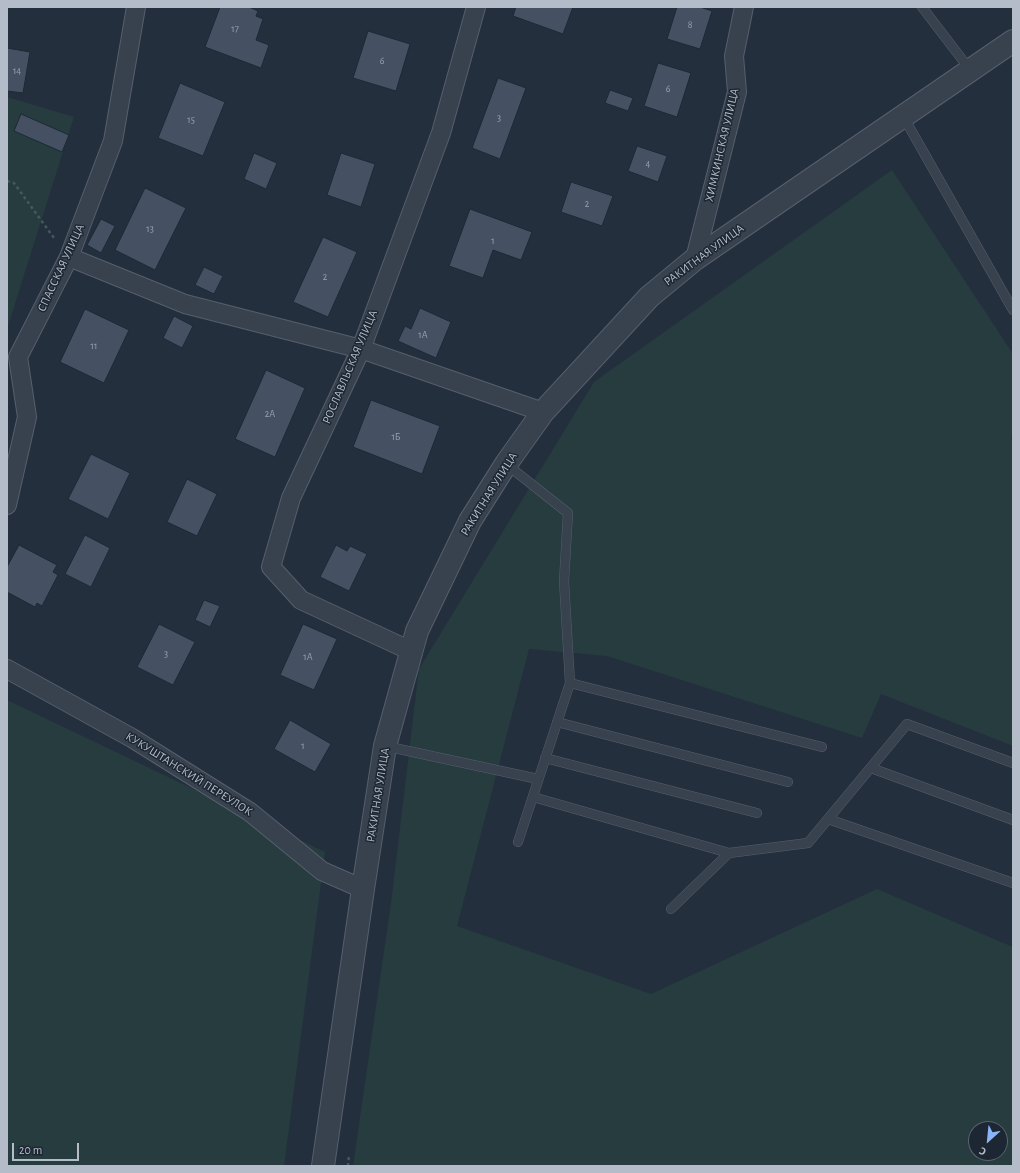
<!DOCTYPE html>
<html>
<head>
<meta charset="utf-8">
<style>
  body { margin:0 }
  #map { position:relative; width:1020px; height:1173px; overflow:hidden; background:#242f3e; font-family:"Alegreya Sans",sans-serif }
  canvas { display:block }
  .frame { position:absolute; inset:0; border:8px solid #b4bcc9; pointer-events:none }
  .north { position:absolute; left:968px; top:1121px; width:40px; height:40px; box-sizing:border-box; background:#1d2633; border:1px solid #59626f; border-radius:50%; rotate:207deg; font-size:11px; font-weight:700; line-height:16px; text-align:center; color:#b4bcc9 }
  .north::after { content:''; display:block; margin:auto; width:14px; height:18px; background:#8ab4f8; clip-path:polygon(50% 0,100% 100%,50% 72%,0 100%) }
  .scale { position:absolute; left:12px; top:1143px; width:67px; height:18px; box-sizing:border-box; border:2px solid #b4bcc9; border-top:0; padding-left:5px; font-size:12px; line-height:14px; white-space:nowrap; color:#b4bcc9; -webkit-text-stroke:3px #1d2633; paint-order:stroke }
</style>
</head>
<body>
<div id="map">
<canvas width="1020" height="1173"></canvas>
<div class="frame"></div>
<div class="north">С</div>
<div class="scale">20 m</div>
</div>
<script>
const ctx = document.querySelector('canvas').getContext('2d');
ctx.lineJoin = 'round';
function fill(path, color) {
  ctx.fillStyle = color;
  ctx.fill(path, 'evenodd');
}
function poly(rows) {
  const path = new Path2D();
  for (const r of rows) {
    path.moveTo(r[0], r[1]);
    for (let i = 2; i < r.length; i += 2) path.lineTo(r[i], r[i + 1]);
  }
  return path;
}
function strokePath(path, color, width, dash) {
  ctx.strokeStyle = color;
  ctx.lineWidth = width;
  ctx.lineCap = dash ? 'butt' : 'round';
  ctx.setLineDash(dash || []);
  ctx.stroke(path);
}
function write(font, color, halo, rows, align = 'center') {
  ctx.font = font + ' "Alegreya Sans",sans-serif';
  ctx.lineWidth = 3;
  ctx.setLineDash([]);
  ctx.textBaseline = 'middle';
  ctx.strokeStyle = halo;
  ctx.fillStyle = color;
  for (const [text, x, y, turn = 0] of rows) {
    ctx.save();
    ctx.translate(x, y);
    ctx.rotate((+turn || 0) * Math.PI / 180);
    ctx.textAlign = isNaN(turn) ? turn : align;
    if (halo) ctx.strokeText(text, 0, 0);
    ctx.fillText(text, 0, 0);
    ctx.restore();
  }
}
const green = poly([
  [7,97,74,117,7,329],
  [892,170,1013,354,1013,432,1011,438,1013,443,1013,746,881,694,862,738,607,656,529,649,457,926,651,994,877,889,1013,947,1013,1166,353,1166,391,903,419,669,594,382],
  [976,1129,1000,1129,1000,1153,976,1153],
  [7,700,325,852,284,1166,7,1166]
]);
const building = poly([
  [220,7,249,7,258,11,256,16,263,19,256,40,269,45,261,68,205,47,220,7],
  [516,7,573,7,563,34,513,16,516,7],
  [677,7,700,7,712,11,700,49,667,39,677,7],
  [368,31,410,44,396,91,353,78,368,31],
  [7,48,30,52,23,93,7,91,7,48],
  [658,63,691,73,677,117,644,106,658,63],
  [498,78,526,88,500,159,472,148,498,78],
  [180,83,225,102,203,156,158,138,180,83],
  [610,90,633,98,628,111,605,103,610,90],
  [21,114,69,135,62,152,14,131,21,114],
  [637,146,667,156,658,182,628,171,637,146],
  [254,153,277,163,266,189,244,179,254,153],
  [341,153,375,164,361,207,327,195,341,153],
  [571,182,613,196,602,226,561,212,571,182],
  [145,188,186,208,155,270,115,250,145,188],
  [470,209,532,232,521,260,493,250,483,278,449,266,470,209],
  [101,219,115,226,101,253,87,245,101,219],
  [323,237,357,252,328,317,293,302,323,237],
  [204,267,223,276,214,294,195,285,204,267],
  [420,308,451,322,436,358,398,341,405,326,411,329,420,308],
  [85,309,129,330,104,383,60,362,85,309],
  [174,316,193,326,182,348,163,338,174,316],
  [266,370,305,388,275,457,235,439,266,370],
  [371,400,440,426,422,474,353,447,371,400],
  [91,454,130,473,108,519,68,499,91,454],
  [187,479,217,494,197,536,167,522,187,479],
  [85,535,110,548,91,587,65,574,85,535],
  [19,545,57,565,53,572,58,575,42,606,37,603,35,607,7,592,7,567,19,545],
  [336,545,347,551,350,546,367,554,349,591,320,577,336,545],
  [204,600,220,606,210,627,195,620,204,600],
  [159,624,195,642,173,685,137,667,159,624],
  [303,624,337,639,314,690,280,675,303,624],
  [290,720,331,744,315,772,274,749,290,720]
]);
const path = poly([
  [7,181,14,183,54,238],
  [348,1166,349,1155]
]);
const service = poly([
  [922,7,971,71],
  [903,116,1013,310],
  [506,464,568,513,564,581,570,683,518,842],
  [570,683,822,747],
  [557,722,788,782],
  [385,746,538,779],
  [545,758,757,813],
  [871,768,1013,820],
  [533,797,729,853],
  [828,819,1013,883],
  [671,909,729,853,808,843,907,724,1013,763]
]);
const minor = poly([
  [69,257,185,304,361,349,543,412],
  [695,259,737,92,734,56,744,7],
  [7,505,27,417,18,357,69,257,113,141,136,7],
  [411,651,301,600,271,567,291,498,361,349,441,133,476,7],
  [7,669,132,738,250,812,322,871,363,889]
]);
const tertiary = poly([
  [323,1166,363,889,385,746,417,631,470,521,506,464,543,412,649,297,695,259,1013,41]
]);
const numberNames = [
  ["8",690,25],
  ["17",235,29],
  ["6",382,61],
  ["14",17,71],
  ["6",668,89],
  ["3",499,118],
  ["15",191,120],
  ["4",648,164],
  ["2",587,204],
  ["13",150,229],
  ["1",493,241],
  ["2",325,277],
  ["1А",423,335],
  ["11",94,346],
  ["2А",270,414],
  ["1Б",396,437],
  ["3",166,654],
  ["1А",308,657],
  ["1",303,746]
];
const streetNames = [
  ["ХИМКИНСКАЯ УЛИЦА",722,145,-77],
  ["РАКИТНАЯ УЛИЦА",704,255,-36],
  ["СПАССКАЯ УЛИЦА",61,268,-65],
  ["РОСЛАВЛЬСКАЯ УЛИЦА",350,367,-67],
  ["РАКИТНАЯ УЛИЦА",489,494,-58],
  ["КУКУШТАНСКИЙ ПЕРЕУЛОК",189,774,32],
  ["РАКИТНАЯ УЛИЦА",378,795,-81]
];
fill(green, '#263c3f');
fill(building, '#455162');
strokePath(building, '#1f2835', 1);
strokePath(service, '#565f6c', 10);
strokePath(minor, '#565f6c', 20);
strokePath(tertiary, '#565f6c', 24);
strokePath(path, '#44595c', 2.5, [3, 3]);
strokePath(service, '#38414e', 9);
strokePath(minor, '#38414e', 18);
strokePath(tertiary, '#38414e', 22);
write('10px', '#98a1af', null, numberNames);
write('12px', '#b4bcc9', '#1d2633', streetNames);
</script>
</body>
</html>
